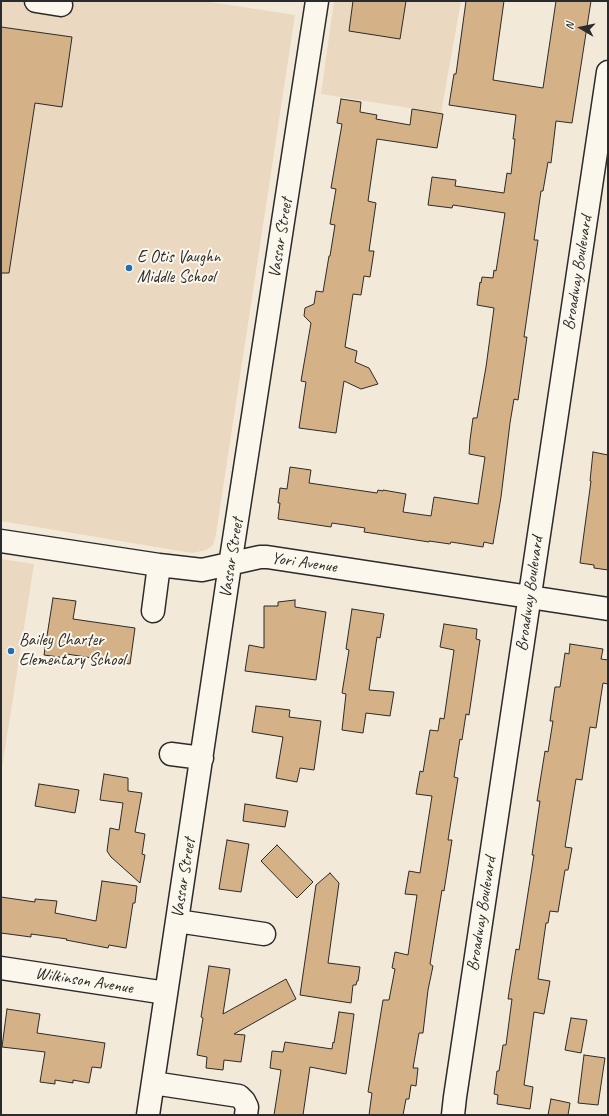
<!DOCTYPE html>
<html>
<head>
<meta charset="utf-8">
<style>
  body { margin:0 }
  #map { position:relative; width:609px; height:1116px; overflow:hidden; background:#f3e9d8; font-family:Caveat,sans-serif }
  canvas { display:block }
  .frame { position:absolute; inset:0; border:2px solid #2b2b2b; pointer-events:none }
  .north { position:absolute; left:561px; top:8px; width:40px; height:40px; -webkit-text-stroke:3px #fbf7ec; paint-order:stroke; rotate:279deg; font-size:11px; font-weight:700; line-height:16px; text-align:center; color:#2b2b2b }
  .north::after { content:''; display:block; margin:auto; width:14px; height:18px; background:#2b2b2b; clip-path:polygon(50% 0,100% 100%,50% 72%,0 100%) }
</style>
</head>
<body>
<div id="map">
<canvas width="609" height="1116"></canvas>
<div class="frame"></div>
<div class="north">N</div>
</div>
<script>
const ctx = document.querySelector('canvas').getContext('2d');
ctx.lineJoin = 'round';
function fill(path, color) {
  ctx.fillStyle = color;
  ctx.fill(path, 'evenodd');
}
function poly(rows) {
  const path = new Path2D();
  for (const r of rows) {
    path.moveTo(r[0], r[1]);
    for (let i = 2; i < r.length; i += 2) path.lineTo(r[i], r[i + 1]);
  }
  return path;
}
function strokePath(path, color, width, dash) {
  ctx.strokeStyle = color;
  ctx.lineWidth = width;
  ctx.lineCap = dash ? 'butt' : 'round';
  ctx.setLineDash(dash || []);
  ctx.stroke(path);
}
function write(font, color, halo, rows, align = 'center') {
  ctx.font = font + ' Caveat,sans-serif';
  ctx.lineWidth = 4;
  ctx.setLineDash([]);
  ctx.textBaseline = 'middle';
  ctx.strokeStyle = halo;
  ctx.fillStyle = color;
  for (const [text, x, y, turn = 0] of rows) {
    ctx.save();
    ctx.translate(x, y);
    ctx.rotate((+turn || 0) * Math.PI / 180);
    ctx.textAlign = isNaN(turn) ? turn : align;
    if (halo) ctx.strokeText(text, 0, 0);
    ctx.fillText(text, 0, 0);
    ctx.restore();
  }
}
const built = poly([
  [1,1,203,1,295,15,216,534,213,545,206,550,192,553,1,521],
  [334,1,461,1,441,113,321,94],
  [1,559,34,564,1,774]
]);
const building = poly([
  [353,1,406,1,400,39,349,31,353,1],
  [466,1,504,1,493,80,543,88,556,1,591,1,572,123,556,121,551,163,548,162,543,191,541,191,534,240,538,240,524,337,527,337,518,400,514,399,510,423,501,497,493,544,484,542,483,547,451,542,450,544,429,541,429,542,364,532,365,528,332,523,331,527,278,519,280,503,278,503,280,488,287,489,290,467,311,470,309,483,377,493,378,490,383,491,383,490,406,494,403,512,431,516,434,497,478,504,485,457,469,454,470,440,473,418,477,418,486,367,494,308,477,305,480,282,481,283,482,277,493,278,494,270,496,271,505,213,453,205,452,208,428,205,432,177,456,180,455,186,504,193,507,173,511,174,515,139,513,139,516,115,449,105,454,74,456,74,466,1],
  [1,27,72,37,62,107,35,103,9,273,1,273,1,27],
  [341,99,361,102,360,112,377,115,376,119,410,125,412,109,443,114,437,148,377,139,368,201,376,203,369,251,374,251,370,277,364,276,361,295,353,294,345,347,357,351,355,362,369,368,378,384,361,389,344,381,336,433,299,428,306,382,301,381,311,323,304,316,305,308,314,304,316,291,323,292,329,256,330,256,335,225,330,224,336,189,331,188,342,124,337,123,341,99],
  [593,452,608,455,608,570,594,568,594,565,580,563,591,481,590,481,593,452],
  [53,598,76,601,73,619,135,628,130,664,67,654,66,658,44,655,53,598],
  [295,600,295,607,326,612,316,680,245,671,249,645,264,648,264,606,278,606,278,602,295,600],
  [352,609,384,614,380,638,377,637,369,690,394,692,390,716,366,713,363,733,342,730,346,694,342,693,349,650,346,649,352,609],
  [444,624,477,629,476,639,480,640,469,715,466,714,462,740,460,739,454,777,458,778,448,840,452,840,444,891,442,890,430,964,433,966,428,990,423,1033,419,1033,413,1068,418,1068,416,1086,411,1085,409,1099,406,1099,403,1115,369,1115,372,1093,368,1092,383,1000,389,1000,395,969,392,968,395,952,408,955,417,895,405,894,409,871,420,873,432,796,416,794,420,771,423,772,430,730,438,731,440,718,444,719,454,650,440,647,444,624],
  [570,644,603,649,601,659,608,660,608,684,603,683,596,728,590,727,582,780,576,779,565,847,572,848,568,870,565,870,558,912,550,911,548,923,546,923,538,979,550,981,544,1014,534,1012,524,1085,533,1087,530,1109,497,1104,498,1095,494,1094,497,1071,499,1071,503,1045,506,1045,512,999,508,999,516,949,519,950,534,855,532,855,540,801,537,801,545,751,548,752,553,721,550,721,555,687,560,687,565,653,569,654,570,644],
  [256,706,290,710,289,717,321,721,314,770,300,768,297,782,276,778,283,737,252,732,256,706],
  [104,774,128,778,128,791,142,793,135,832,145,834,142,854,145,855,140,883,111,857,107,851,110,828,119,830,123,803,100,800,104,774],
  [39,784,79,790,75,813,35,806,39,784],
  [245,804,288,811,285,827,243,821,245,804],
  [227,840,249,844,241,892,219,889,227,840],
  [277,845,313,882,297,898,261,861,277,845],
  [330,873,339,883,328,963,360,967,358,981,357,981,356,985,353,985,351,1003,300,995,316,885,330,873],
  [102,881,137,886,135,903,133,903,126,948,109,945,108,948,66,940,67,939,31,934,31,937,1,933,1,897,35,902,35,899,57,901,55,913,96,921,102,881],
  [209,966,230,969,223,1014,286,979,296,999,234,1034,245,1035,241,1062,224,1060,223,1070,206,1068,207,1057,197,1055,203,1018,201,1017,209,966],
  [7,1009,40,1014,37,1033,105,1043,101,1068,92,1067,89,1083,73,1080,73,1083,55,1080,55,1084,40,1082,45,1052,2,1047,7,1009],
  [339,1012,354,1014,346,1074,310,1067,303,1115,274,1115,281,1070,270,1068,272,1051,283,1052,285,1042,332,1049,333,1042,334,1043,339,1012],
  [571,1018,587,1020,581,1053,565,1050,571,1018],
  [584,1055,605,1058,598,1105,578,1103,584,1055],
  [551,1099,570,1103,568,1115,548,1115,551,1099]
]);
const minor = poly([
  [36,1,61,5],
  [1,541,159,565,202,570,260,557,267,557,608,609],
  [153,611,159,565],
  [171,754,202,758],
  [177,921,264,934],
  [1,968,166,993],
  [153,1083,239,1096,244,1101,247,1107,246,1115],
  [148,1115,230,565,317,1],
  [453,1115,455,1097,608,72]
]);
const markers = [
  [129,268,4,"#1f6fb2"],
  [11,651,4,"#1f6fb2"]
];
const streetNames = [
  ["Vassar Street",281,238,-81],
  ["Broadway Boulevard",578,273,-81],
  ["Vassar Street",232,558,-81],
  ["Yori Avenue",304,563,8],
  ["Broadway Boulevard",530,594,-82],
  ["Vassar Street",184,878,-81],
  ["Broadway Boulevard",482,914,-81],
  ["Wilkinson Avenue",84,981,9]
];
const poiNames = [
  ["E Otis Vaughn",137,258],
  ["Middle School",137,278],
  ["Bailey Charter",19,641],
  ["Elementary School",19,661]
];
fill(built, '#ead8c0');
fill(building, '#d5b187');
strokePath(building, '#2b2b2b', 1);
strokePath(minor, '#2b2b2b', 25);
strokePath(minor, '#fbf7ec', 22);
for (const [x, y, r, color] of markers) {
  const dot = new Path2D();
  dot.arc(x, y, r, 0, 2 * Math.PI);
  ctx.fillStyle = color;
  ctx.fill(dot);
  strokePath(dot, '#fbf7ec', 1.5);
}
write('17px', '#2b2b2b', '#fbf7ec', streetNames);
write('17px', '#2b2b2b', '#fbf7ec', poiNames, 'left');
</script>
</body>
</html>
